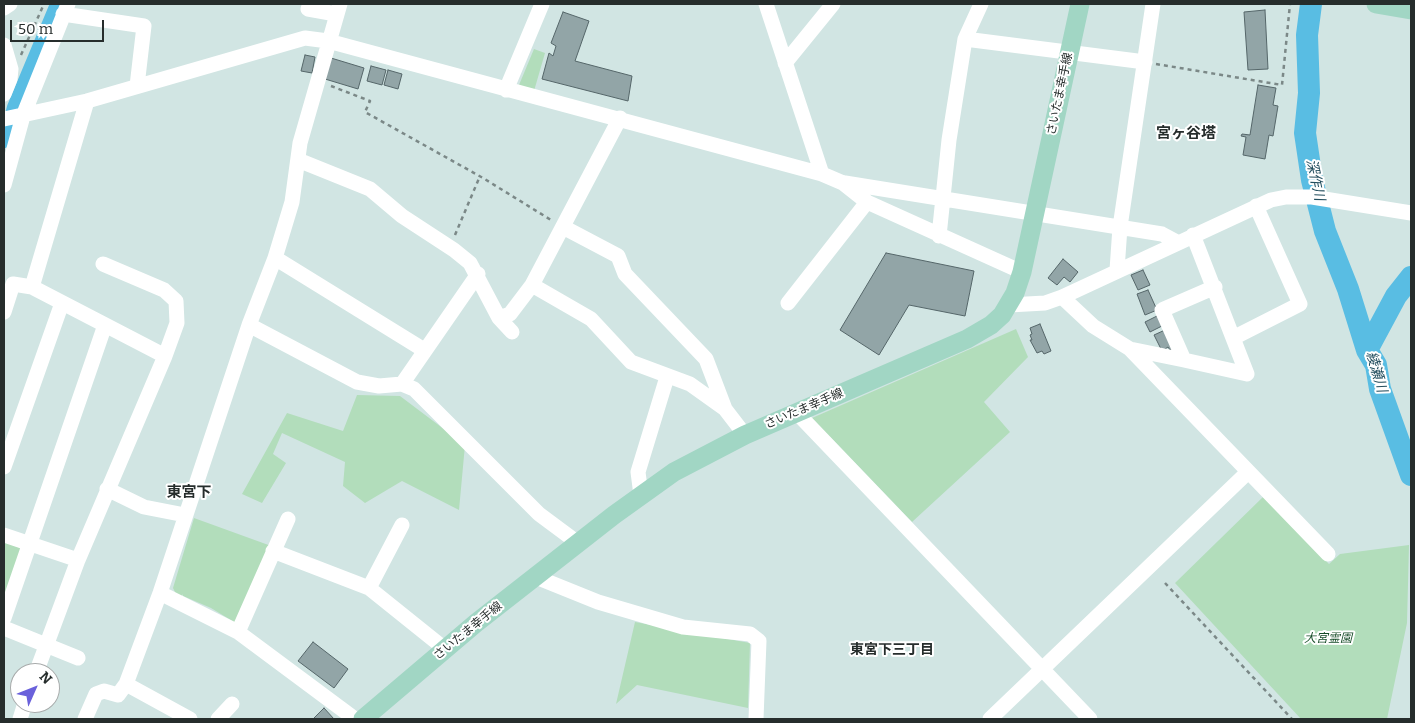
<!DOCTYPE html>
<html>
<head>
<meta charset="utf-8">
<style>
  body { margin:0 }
  #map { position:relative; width:1415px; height:723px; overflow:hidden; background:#d1e5e3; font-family:Bitter,serif }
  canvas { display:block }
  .frame { position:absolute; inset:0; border:5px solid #262d2c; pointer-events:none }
  .north { position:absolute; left:10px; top:663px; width:50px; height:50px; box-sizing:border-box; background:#fff; border:1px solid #a8abab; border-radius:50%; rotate:46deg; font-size:14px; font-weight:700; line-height:20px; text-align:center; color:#262d2c }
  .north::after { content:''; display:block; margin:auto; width:18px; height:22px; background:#6a61db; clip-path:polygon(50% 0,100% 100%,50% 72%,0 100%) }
  .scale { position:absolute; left:10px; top:20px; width:94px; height:22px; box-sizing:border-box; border:2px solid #262d2c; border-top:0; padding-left:6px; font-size:15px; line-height:18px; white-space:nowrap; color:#262d2c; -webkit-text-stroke:4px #fff; paint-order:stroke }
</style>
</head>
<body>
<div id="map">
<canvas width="1415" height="723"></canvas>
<div class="frame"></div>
<div class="north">N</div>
<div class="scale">50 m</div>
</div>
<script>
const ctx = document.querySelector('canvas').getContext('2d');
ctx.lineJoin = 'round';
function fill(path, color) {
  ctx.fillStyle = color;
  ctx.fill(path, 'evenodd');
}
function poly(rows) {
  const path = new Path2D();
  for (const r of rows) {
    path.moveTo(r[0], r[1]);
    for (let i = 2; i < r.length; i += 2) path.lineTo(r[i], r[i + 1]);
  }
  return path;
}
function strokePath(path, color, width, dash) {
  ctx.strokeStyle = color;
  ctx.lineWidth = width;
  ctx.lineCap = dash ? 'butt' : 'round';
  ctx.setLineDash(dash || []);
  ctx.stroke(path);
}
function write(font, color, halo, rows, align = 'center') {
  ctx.font = font + ' Bitter,"Noto Sans JP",serif';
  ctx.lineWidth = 4;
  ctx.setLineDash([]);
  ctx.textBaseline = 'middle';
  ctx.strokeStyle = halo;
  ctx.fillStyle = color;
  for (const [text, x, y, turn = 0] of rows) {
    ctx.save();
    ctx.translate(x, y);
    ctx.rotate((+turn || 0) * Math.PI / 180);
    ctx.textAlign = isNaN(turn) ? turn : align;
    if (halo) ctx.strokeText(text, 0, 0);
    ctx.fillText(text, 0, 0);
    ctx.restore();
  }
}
const green = poly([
  [534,49,545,53,534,91,519,85],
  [1016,329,1028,357,984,402,1010,432,912,522,812,418],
  [357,395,400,396,465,445,459,510,402,481,365,503,343,486,345,462,282,433,273,454,286,463,262,503,242,494,287,413,343,431],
  [1263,497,1329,564,1340,554,1409,545,1407,623,1387,719,1301,719,1175,583],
  [194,518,274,547,239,621,234,622,211,608,183,596,183,594,182,596,176,594,173,588],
  [4,542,21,548,4,605],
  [635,622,750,643,748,708,637,685,616,704]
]);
const canal = poly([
  [4,142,13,107,56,4]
]);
const river = poly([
  [1311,4,1307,35,1309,93,1305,133,1312,180,1325,231,1348,289,1367,350,1376,365,1380,389,1411,475],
  [1367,350,1396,296,1411,277]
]);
const building = poly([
  [1265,10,1268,69,1248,70,1244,12,1265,10],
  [563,12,589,21,575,61,632,76,628,101,542,79,549,53,553,56,556,46,551,43,563,12],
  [305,55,315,57,312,73,301,71,305,55],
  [331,58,364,68,358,89,325,79,331,58],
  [371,66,386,70,382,85,367,81,371,66],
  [388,70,402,74,398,89,384,85,388,70],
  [1258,85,1276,88,1273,105,1278,106,1273,136,1269,135,1265,159,1243,155,1246,137,1241,136,1242,134,1250,135,1258,85],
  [886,253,974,271,965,316,909,305,879,355,840,330,886,253],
  [1063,259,1078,272,1070,282,1064,277,1057,285,1048,278,1063,259],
  [1143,270,1150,285,1138,290,1131,275,1143,270],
  [1148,290,1157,310,1145,315,1137,294,1148,290],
  [1159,315,1164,325,1150,332,1145,322,1159,315],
  [1040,324,1051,351,1044,354,1042,351,1037,353,1030,340,1032,340,1030,335,1032,334,1030,328,1040,324],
  [1165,330,1174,348,1170,350,1168,347,1162,351,1154,335,1165,330],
  [313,642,348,669,334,688,298,661,313,642],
  [324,708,334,719,313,719,324,708]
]);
const path = poly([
  [21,55,44,4],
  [1156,64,1282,85,1290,4],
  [331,86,370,101,365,112,483,178,551,220],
  [455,235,480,176],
  [1165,583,1292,719]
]);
const minor = poly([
  [310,4,308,9,336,14],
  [766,4,822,174],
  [4,8,10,4],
  [63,14,144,26,137,86],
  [965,39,1145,62],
  [4,45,11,69,10,79,4,94],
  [785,63,833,4],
  [506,90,542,4],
  [4,119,87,101,305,38,328,41,822,174,843,183,867,202,1022,272],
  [298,160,370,189,402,216,454,250,470,263,499,318,512,332],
  [845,183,1162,234,1177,242],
  [4,185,23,116,68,4],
  [563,227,618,256,625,274,706,359,725,409,745,435],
  [1193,235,1233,338,1300,304,1256,206],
  [939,236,949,140,965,39,981,4],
  [275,258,424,350],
  [1117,270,1120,227,1153,4],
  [532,285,591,319,631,362,690,384,725,409],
  [32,287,87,101],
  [1062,297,1093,326,1130,349,1328,554],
  [788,303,867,202],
  [1009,305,1045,303,1062,297,1271,200,1286,197,1312,197,1411,213],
  [4,312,13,284,32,287,165,356],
  [499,318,510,314,532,285,620,118],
  [249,325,357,382,379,386,402,384,414,389,539,514,578,543],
  [1130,349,1184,360,1162,310,1215,287],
  [1184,360,1247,374,1233,338],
  [402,384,478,274],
  [797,413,1090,719],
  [4,467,62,303],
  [107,489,144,507,185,515],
  [641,495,638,472,667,377],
  [4,535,78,560],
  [273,551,369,588,445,649],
  [536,577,598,602,683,627,750,634,759,641,756,719],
  [369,588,402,525],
  [160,593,238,632,355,719],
  [4,618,105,325],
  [4,628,78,658],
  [238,632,288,519],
  [36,673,78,560,165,356,177,323,176,301,164,290,103,264],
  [126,684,190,719],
  [20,719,25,703],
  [85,719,96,694,104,691,118,695,126,684,160,593,249,325,275,258,292,202,300,143,340,4],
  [218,719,232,704],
  [990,719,1248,472]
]);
const major = poly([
  [1376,4,1411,10],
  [363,719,476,623,614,515,674,472,745,435,967,339,991,325,1002,315,1015,293,1022,272,1080,4]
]);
const streetNames = [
  ["さいたま幸手線",1060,94,-78],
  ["さいたま幸手線",804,409,-23],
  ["さいたま幸手線",468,631,-39]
];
const parkNames = [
  ["大宮霊園",1328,639]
];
const waterNames = [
  ["深作川",1315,180,78],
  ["綾瀬川",1376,372,74]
];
const neighbourhoodNames = [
  ["東宮下三丁目",892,650]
];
const quarterNames = [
  ["宮ヶ谷塔",1186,134],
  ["東宮下",189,493]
];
fill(green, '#b2ddbb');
strokePath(canal, '#59bde3', 12);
strokePath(river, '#59bde3', 22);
fill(building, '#92a5a7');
strokePath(building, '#556669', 1);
strokePath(path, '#7b8887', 2.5, [4, 4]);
strokePath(minor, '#fff', 15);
strokePath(major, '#a1d6c4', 19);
write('12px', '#262d2c', '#fff', streetNames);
write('italic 12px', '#164c28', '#fff', parkNames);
write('italic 14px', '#234e5e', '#fff', waterNames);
write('bold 14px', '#262d2c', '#fff', neighbourhoodNames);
write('bold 15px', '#262d2c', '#fff', quarterNames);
</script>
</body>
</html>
